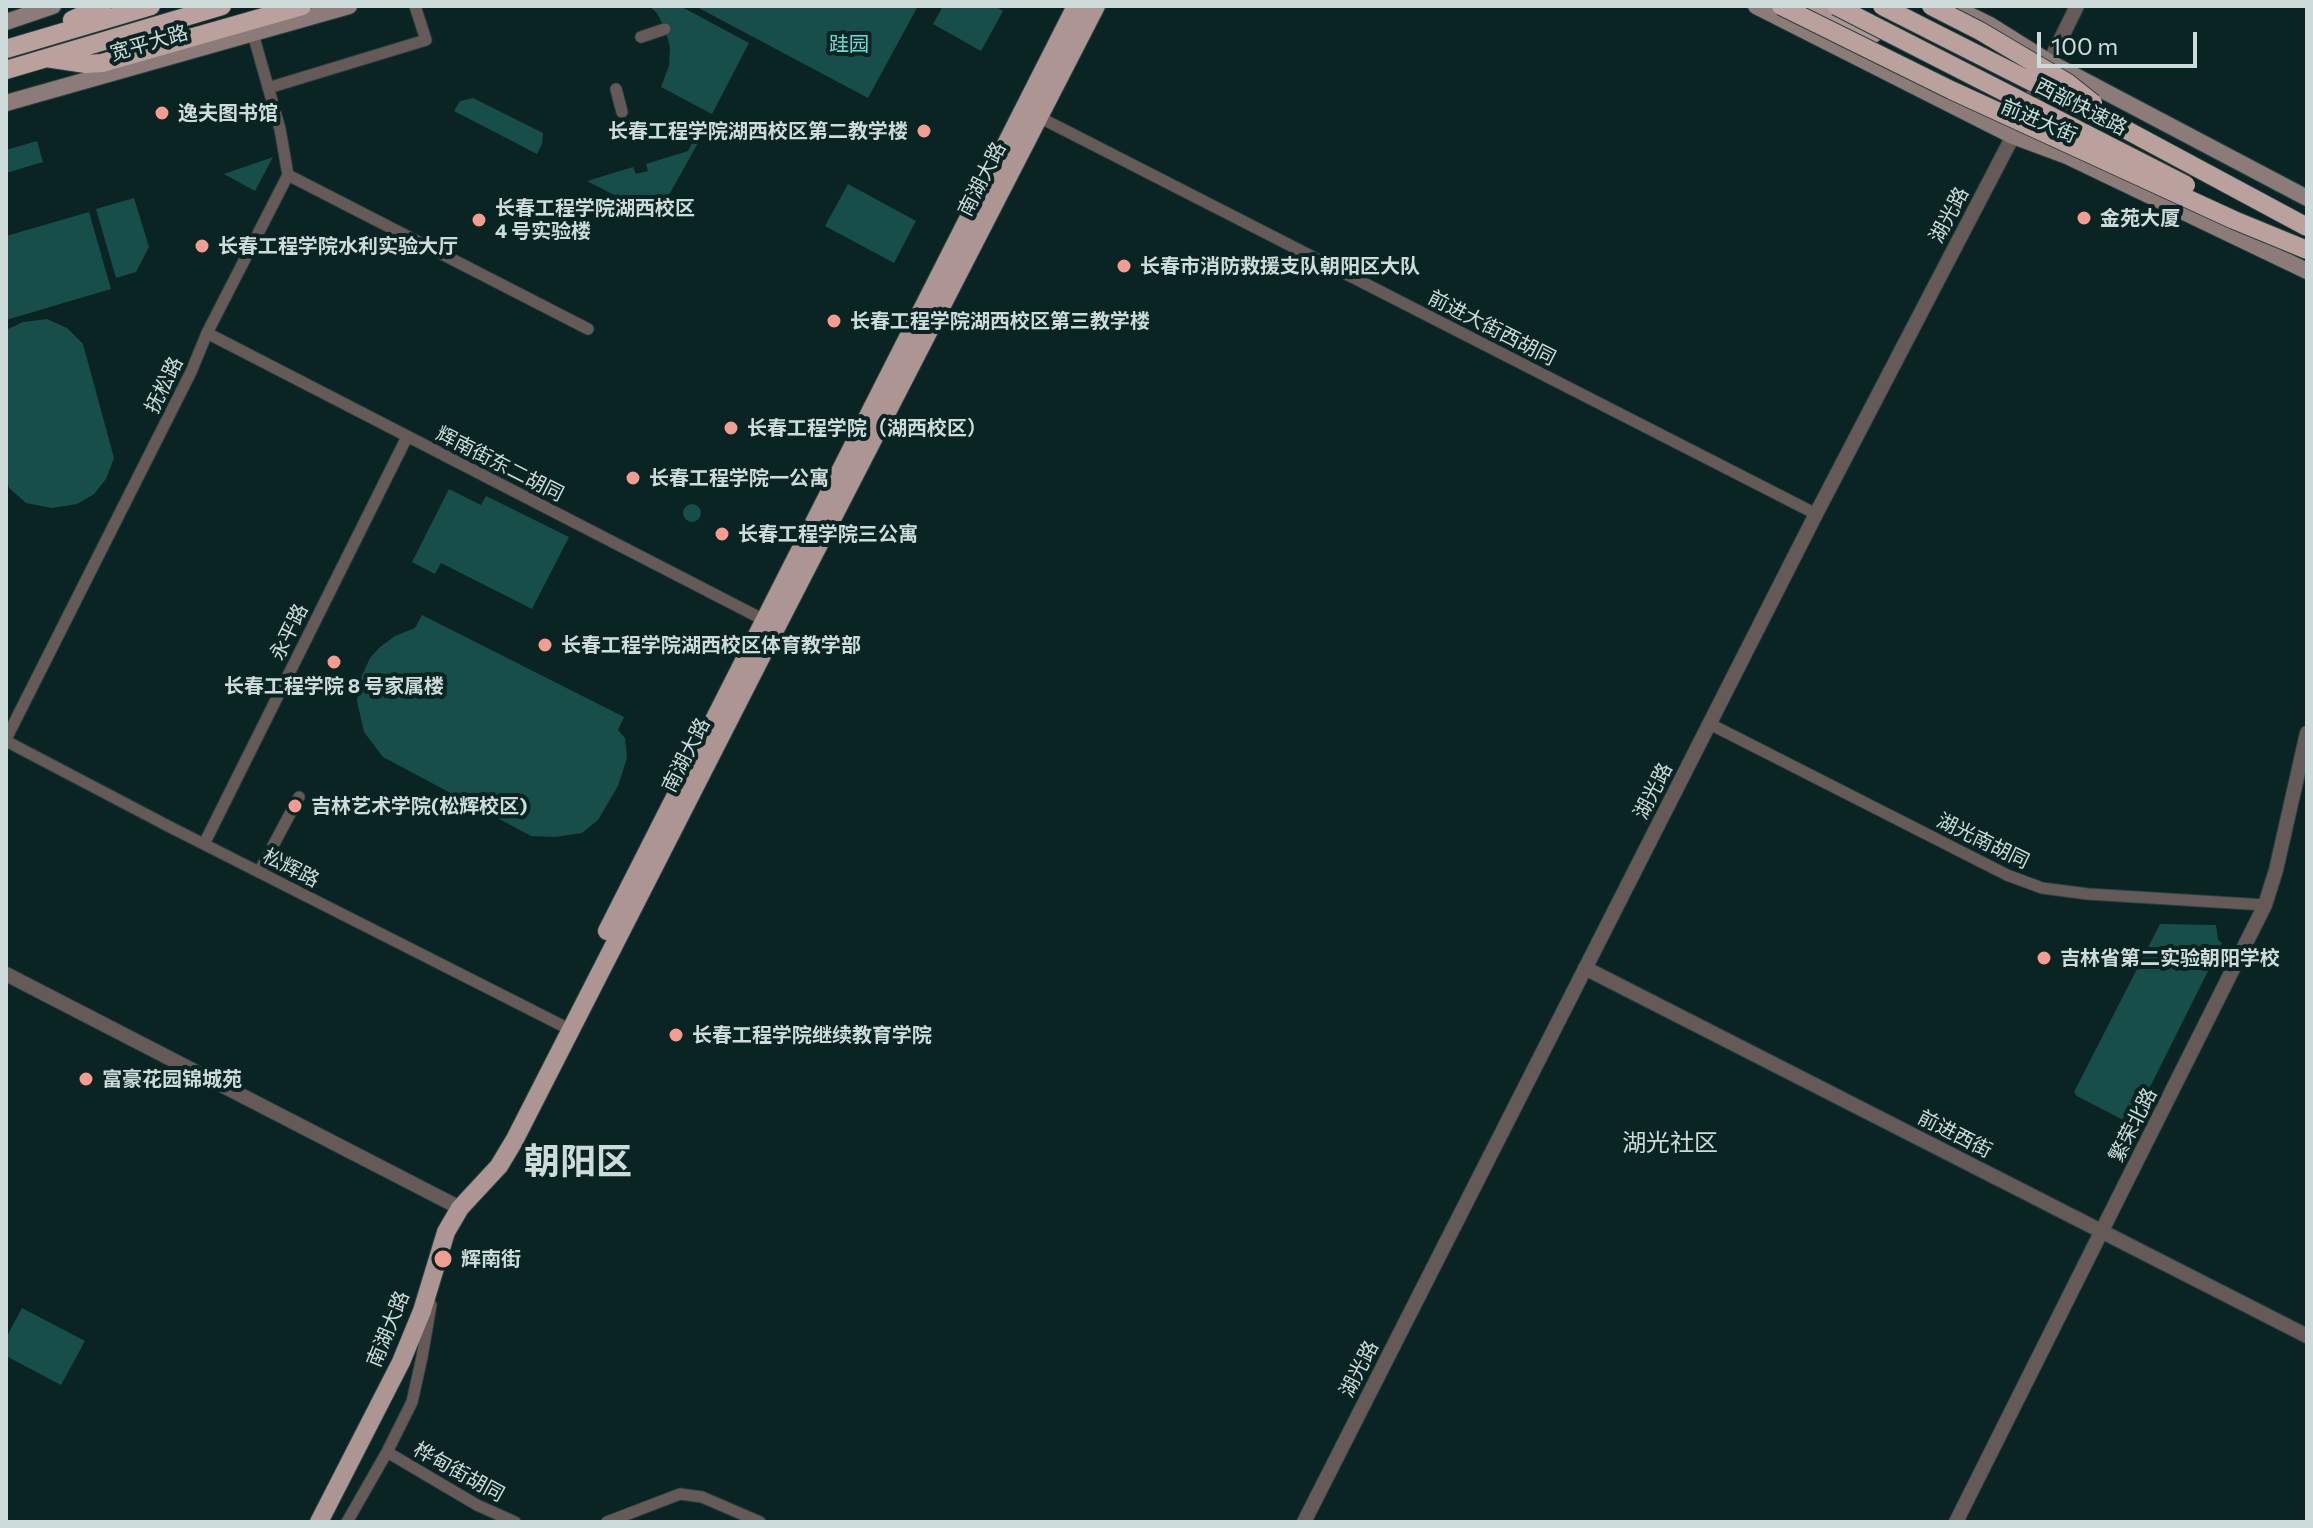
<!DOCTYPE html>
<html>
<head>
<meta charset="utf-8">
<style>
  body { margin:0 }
  #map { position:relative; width:2313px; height:1528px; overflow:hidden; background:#092422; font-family:Commissioner,sans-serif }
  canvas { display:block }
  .frame { position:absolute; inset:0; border:8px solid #cddcdb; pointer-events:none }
  .scale { position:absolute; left:2037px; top:32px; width:160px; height:36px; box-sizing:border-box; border:4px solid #cddcdb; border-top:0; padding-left:10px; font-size:24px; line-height:28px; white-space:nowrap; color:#cddcdb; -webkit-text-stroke:6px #092422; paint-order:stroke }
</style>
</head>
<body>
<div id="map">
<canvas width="2313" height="1528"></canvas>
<div class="frame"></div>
<div class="scale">100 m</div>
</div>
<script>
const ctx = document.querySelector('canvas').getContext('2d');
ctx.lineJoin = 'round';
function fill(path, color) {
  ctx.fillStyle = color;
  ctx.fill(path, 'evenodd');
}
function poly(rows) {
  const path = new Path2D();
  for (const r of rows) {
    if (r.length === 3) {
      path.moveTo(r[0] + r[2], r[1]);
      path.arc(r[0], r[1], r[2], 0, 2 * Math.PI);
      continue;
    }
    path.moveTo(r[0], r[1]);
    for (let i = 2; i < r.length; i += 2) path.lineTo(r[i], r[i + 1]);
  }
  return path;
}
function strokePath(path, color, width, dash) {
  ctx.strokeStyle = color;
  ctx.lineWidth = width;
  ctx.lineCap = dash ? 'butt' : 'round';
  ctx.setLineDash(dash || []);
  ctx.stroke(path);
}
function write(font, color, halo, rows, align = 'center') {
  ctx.font = font + ' Commissioner,"Noto Sans SC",sans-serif';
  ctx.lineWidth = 8;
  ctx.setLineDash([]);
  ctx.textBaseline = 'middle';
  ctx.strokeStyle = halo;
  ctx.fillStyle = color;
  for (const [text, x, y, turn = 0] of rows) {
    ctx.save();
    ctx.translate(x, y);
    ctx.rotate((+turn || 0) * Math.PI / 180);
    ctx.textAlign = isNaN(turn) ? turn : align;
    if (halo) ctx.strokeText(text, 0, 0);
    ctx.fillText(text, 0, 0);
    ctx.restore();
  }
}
const green = poly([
  [649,6,680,6,749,43,712,114,661,87,669,66,670,47,665,29,657,13],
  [695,6,918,6,868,98],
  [943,6,995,6,1003,11,981,51,933,24],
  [473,98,543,133,542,144,537,154,454,111,460,101],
  [698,131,703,134,660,211,651,214,587,181,633,167,636,174,648,171,646,164,688,151],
  [37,141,43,162,6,173,6,150],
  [273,157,255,191,224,174],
  [848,184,916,221,894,263,825,226],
  [134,198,149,247,136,272,116,278,96,209],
  [89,212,111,289,6,320,6,236],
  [47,319,67,328,83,344,114,458,106,479,94,494,77,504,52,508,26,503,9,488,6,476,6,330,23,322],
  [449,489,481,505,486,496,569,537,532,609,441,563,435,574,412,562],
  [692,513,9],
  [422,615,624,717,618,730,625,738,627,758,618,786,598,820,582,833,555,837,531,836,383,757,364,732,357,701,360,680,370,658,380,647,395,636,415,628],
  [2160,924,2216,925,2218,940,2222,943,2133,1121,2127,1122,2077,1096,2074,1092],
  [22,1308,85,1341,61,1385,6,1356,6,1338]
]);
const minor = poly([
  [641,37,665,29],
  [268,88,426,40,415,6],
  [616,89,622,112],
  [1035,115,1816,514],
  [288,175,588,329],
  [207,333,768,622],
  [1710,724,2007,875,2042,888,2088,894,2265,905],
  [6,739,191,372,207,333,288,175,280,129,253,34],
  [6,741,170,827,561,1025],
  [204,844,407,437],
  [259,872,299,797],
  [387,1452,477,1505,515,1522],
  [347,1522,387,1452,412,1402,422,1357,431,1305],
  [607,1522,680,1494,702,1497,760,1522]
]);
const tertiary = poly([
  [1585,968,2307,1336],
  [6,974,460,1208],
  [1304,1522,1816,514,2013,136,2077,6],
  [1956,1522,2265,905,2276,870,2307,733]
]);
const secondary = poly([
  [1756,6,2013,136,2067,156,2307,271],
  [1951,6,1990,25,2049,62,2307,198],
  [6,22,53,6],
  [6,103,349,6]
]);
const primary = poly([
  [1814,6,1873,34],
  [607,931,1076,6],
  [319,1522,401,1362,422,1311,446,1232,460,1208,499,1166,514,1141,777,626,1096,6]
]);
const trunk = poly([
  [72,20,102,6],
  [6,49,151,6],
  [46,58,86,64,102,63,302,6],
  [6,70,222,6]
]);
const trunkBridge = poly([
  [1781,6,1951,90,2234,220,2307,250],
  [1836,6,2186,185],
  [1882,6,2119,126,2307,227],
  [1931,6,1980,31,2068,83,2093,103]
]);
const markers = [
  [162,113,8,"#f59c90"],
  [924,131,8,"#f59c90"],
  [2084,218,8,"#f59c90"],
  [479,220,8,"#f59c90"],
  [202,246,8,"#f59c90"],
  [1124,266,8,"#f59c90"],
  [834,321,8,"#f59c90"],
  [731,428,8,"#f59c90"],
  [633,478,8,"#f59c90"],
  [722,534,8,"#f59c90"],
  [545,645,8,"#f59c90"],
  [334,662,8,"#f59c90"],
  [295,806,8,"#f59c90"],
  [2044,958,8,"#f59c90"],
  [676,1035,8,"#f59c90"],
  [86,1079,8,"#f59c90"],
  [443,1259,10,"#f59c90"]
];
const streetNames = [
  ["宽平大路",149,43,-16],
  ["西部快速路",2081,107,27],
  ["前进大街",2039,121,23],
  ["南湖大路",982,179,-63],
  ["湖光路",1949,215,-62],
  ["前进大街西胡同",1492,328,27],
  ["抚松路",164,385,-64],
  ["辉南街东二胡同",500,464,27],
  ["永平路",289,632,-64],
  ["南湖大路",686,755,-63],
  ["湖光路",1653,791,-63],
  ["湖光南胡同",1983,841,26],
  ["松辉路",291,868,27],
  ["繁荣北路",2133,1125,-63],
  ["前进西街",1955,1134,27],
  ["南湖大路",388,1329,-68],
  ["湖光路",1359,1369,-63],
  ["桦甸街胡同",459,1472,29]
];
const parkNames = [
  ["跬园",849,44]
];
const poiNames = [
  ["逸夫图书馆",178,113],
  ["长春工程学院湖西校区第二教学楼",908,131,"right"],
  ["长春工程学院湖西校区",495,208],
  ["4 号实验楼",495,231],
  ["金苑大厦",2100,218],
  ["长春工程学院水利实验大厅",218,246],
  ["长春市消防救援支队朝阳区大队",1140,266],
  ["长春工程学院湖西校区第三教学楼",850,321],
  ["长春工程学院（湖西校区）",747,428],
  ["长春工程学院一公寓",649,478],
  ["长春工程学院三公寓",738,534],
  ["长春工程学院湖西校区体育教学部",561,645],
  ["长春工程学院 8 号家属楼",334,686,"center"],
  ["吉林艺术学院(松辉校区)",311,806],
  ["吉林省第二实验朝阳学校",2060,958],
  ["长春工程学院继续教育学院",692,1035],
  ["富豪花园锦城苑",102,1079],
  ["辉南街",461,1259]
];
const quarterNames = [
  ["湖光社区",1670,1143]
];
const townNames = [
  ["朝阳区",578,1162]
];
fill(green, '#184e4a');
strokePath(minor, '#284140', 13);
strokePath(tertiary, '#284140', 16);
strokePath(secondary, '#284140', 18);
strokePath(primary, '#284140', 20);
strokePath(trunk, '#284140', 20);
strokePath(minor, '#655a58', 11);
strokePath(tertiary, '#655a58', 14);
strokePath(secondary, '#8d7b79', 16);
strokePath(primary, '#ac9592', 18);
strokePath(trunk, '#baa19e', 18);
strokePath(trunkBridge, '#284140', 20, []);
strokePath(trunkBridge, '#baa19e', 18);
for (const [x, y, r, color] of markers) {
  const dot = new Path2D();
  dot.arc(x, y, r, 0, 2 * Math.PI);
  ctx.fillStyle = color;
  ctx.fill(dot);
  strokePath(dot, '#092422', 3);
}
write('20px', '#cddcdb', '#092422', streetNames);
write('20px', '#68dfd6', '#092422', parkNames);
write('bold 20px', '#cddcdb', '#092422', poiNames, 'left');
write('24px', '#cddcdb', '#092422', quarterNames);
write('bold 36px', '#cddcdb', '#092422', townNames);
</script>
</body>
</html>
